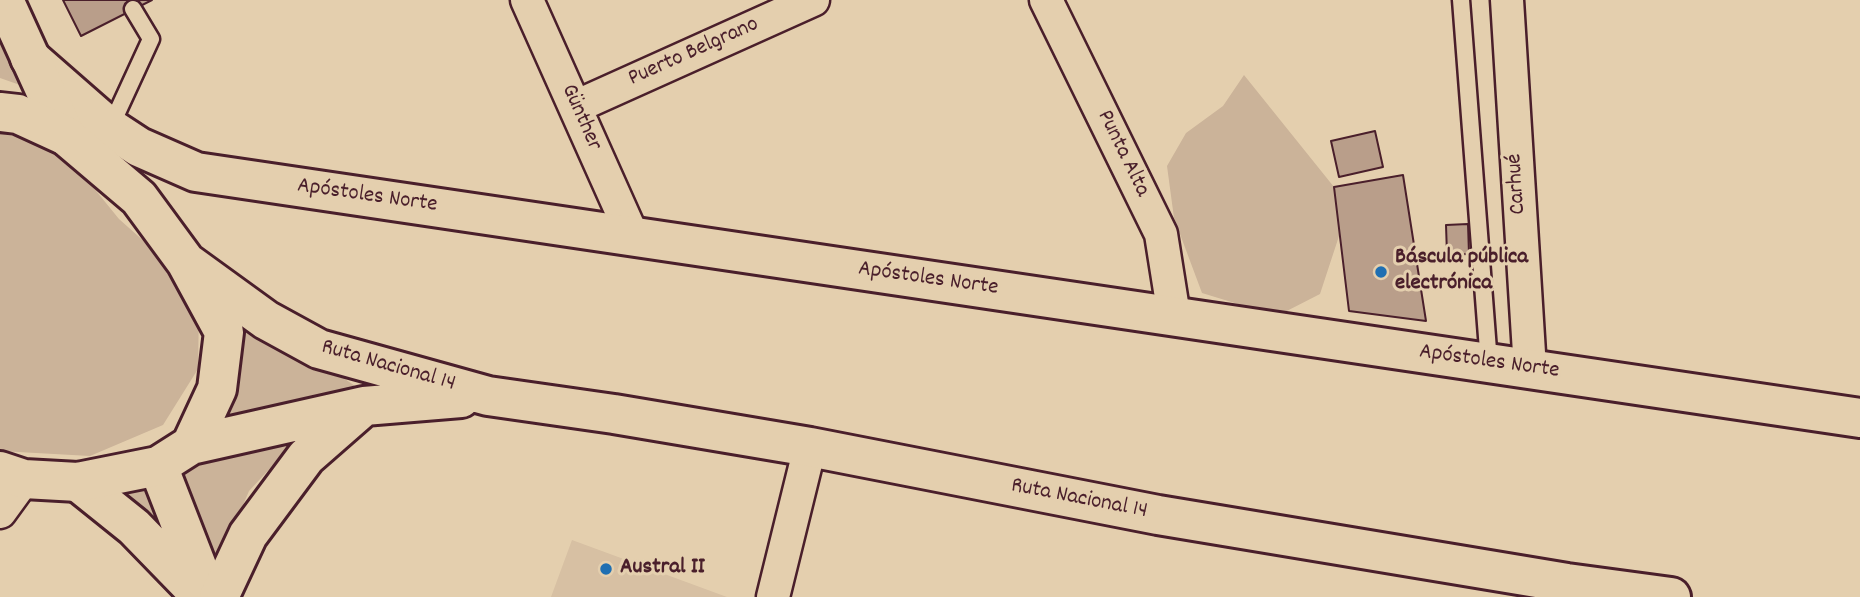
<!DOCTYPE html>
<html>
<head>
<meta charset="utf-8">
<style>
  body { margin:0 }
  canvas { display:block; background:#e4cfae }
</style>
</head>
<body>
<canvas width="1860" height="597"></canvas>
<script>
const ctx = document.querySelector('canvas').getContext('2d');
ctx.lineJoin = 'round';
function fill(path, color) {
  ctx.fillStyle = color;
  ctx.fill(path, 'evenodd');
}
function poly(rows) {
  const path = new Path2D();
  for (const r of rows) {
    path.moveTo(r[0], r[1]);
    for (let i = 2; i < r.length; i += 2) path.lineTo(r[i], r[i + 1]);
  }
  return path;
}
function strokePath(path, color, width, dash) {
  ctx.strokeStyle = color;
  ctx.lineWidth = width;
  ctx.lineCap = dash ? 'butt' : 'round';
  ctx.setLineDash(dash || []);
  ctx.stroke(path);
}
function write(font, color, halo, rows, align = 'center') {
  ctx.font = font + ' Dekko,sans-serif';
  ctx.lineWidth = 6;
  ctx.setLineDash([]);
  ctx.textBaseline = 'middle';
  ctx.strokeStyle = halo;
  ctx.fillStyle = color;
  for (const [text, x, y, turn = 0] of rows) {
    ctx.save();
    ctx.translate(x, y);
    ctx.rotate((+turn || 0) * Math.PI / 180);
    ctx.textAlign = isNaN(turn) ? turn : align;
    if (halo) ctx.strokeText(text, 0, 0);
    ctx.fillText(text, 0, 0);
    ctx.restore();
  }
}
const built = poly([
  [572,540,727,597,551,597]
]);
const green = poly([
  [0,39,20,85,0,78],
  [1244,75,1334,187,1340,233,1320,294,1277,316,1202,293,1174,218,1167,166,1186,133,1223,106],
  [0,122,62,149,119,219,174,268,199,310,198,369,163,425,90,456,0,451],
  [239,305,375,400,214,429],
  [301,435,249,491,218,564,179,466],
  [152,476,185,562,108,490]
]);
const building = poly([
  [63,0,152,0,81,36,63,0],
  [1375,131,1383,167,1339,177,1331,141,1375,131],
  [1403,175,1426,321,1349,311,1334,187,1403,175],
  [1468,224,1469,254,1447,255,1446,225,1468,224]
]);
const service = poly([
  [1461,0,1489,363],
  [110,128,151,39,133,9]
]);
const minor = poly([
  [527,0,633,237],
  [1046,0,1161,234,1174,316],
  [1507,0,1530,369],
  [575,107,813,0],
  [0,512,24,479],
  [773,597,810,447]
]);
const tertiary = poly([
  [30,58,110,128,139,147,196,172,1860,418]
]);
const secondary = poly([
  [4,0,66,136],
  [158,466,207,592],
  [78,482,134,527,202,597]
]);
const trunk = poly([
  [0,112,18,114,66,136,139,198,186,262,224,332,217,389,191,445],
  [186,262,266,320,319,349,488,396,614,414,810,447,1158,515,1567,583,1671,597],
  [0,471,24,479,78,482,158,466,191,445,364,406,461,398],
  [219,597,248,535,306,457,362,408]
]);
const markers = [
  [1381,272,7,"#1f6fb2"],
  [606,569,7,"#1f6fb2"]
];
const streetNames = [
  ["Puerto Belgrano",694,53,-24],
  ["Günther",580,118,66],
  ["Punta Alta",1122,154,64],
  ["Carhué",1518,184,-94],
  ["Apóstoles Norte",367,197,8],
  ["Apóstoles Norte",928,280,8],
  ["Apóstoles Norte",1489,363,8],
  ["Ruta Nacional 14",388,367,16],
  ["Ruta Nacional 14",1079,500,11]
];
const poiNames = [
  ["Báscula pública",1395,259],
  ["electrónica",1395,285],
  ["Austral II",620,569]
];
fill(built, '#d7c0a3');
fill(green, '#cbb399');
fill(building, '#b99e8a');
strokePath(building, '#4a1f2b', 2);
strokePath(service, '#4a1f2b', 21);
strokePath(minor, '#4a1f2b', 37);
strokePath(tertiary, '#4a1f2b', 44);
strokePath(secondary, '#4a1f2b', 44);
strokePath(trunk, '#4a1f2b', 44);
strokePath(service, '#e4cfae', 16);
strokePath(minor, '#e4cfae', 32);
strokePath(tertiary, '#e4cfae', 38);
strokePath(secondary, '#e4cfae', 38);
strokePath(trunk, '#e4cfae', 38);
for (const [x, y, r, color] of markers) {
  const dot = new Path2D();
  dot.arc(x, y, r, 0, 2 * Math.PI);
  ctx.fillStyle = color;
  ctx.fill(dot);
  strokePath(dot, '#e4cfae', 2.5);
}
write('23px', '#4a1f2b', '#e4cfae', streetNames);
write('bold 23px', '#4a1f2b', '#e4cfae', poiNames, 'left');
</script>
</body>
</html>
